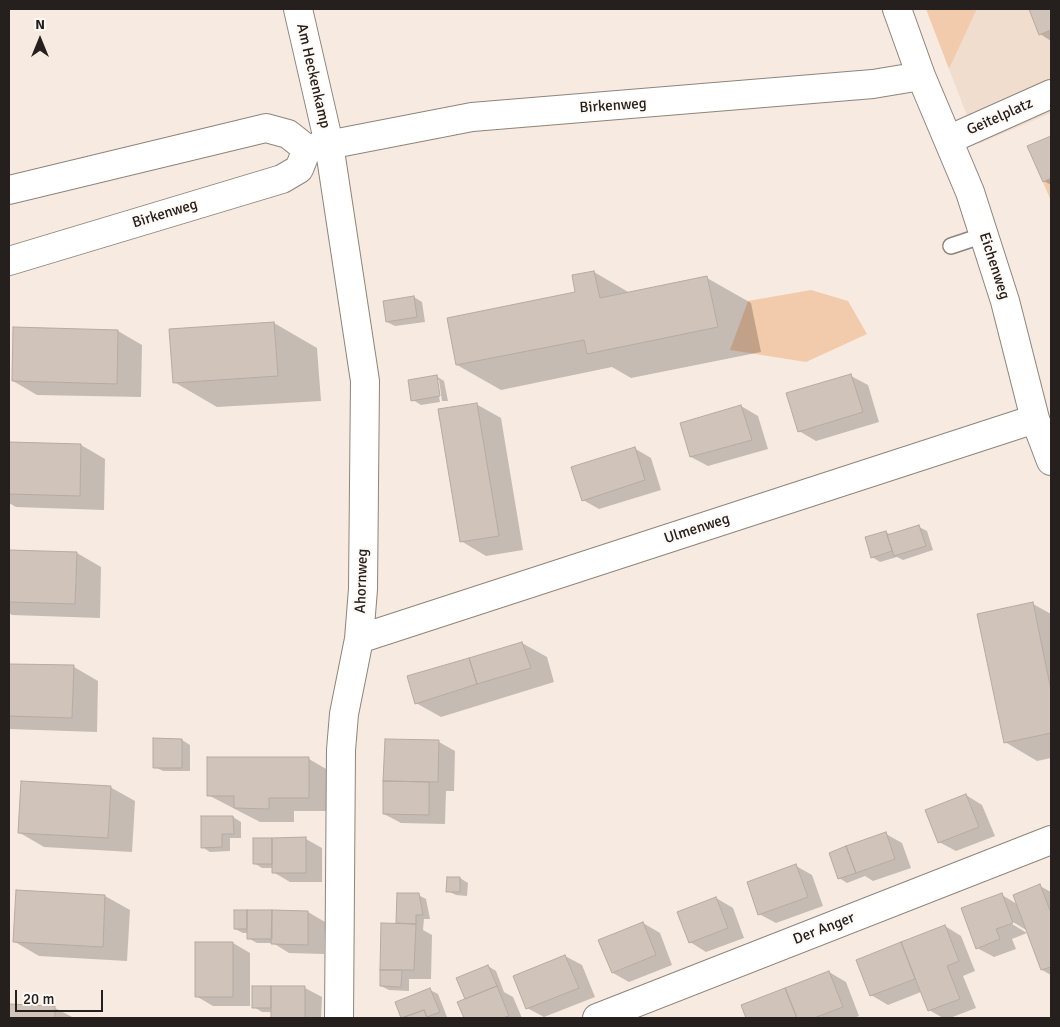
<!DOCTYPE html>
<html>
<head>
<meta charset="utf-8">
<style>
  body { margin:0 }
  #map { position:relative; width:1060px; height:1027px; overflow:hidden; background:#f7eae0; font-family:Signika,sans-serif }
  canvas { display:block }
  .frame { position:absolute; inset:0; border:10px solid #25201d; pointer-events:none }
  .north { position:absolute; left:15px; top:15px; width:50px; height:50px; -webkit-text-stroke:4px #fef9f5; paint-order:stroke; rotate:0deg; font-size:14px; font-weight:700; line-height:20px; text-align:center; color:#25201d }
  .north::after { content:''; display:block; margin:auto; width:18px; height:22px; background:#25201d; clip-path:polygon(50% 0,100% 100%,50% 72%,0 100%) }
  .scale { position:absolute; left:15px; top:990px; width:88px; height:22px; box-sizing:border-box; border:2px solid #25201d; border-top:0; padding-left:6px; font-size:15px; line-height:18px; white-space:nowrap; color:#25201d; -webkit-text-stroke:4px #fef9f5; paint-order:stroke }
</style>
</head>
<body>
<div id="map">
<canvas width="1060" height="1027"></canvas>
<div class="frame"></div>
<div class="north">N</div>
<div class="scale">20 m</div>
</div>
<script>
const ctx = document.querySelector('canvas').getContext('2d');
ctx.lineJoin = 'round';
function fill(path, color) {
  ctx.fillStyle = color;
  ctx.fill(path, 'evenodd');
}
function poly(rows) {
  const path = new Path2D();
  for (const r of rows) {
    path.moveTo(r[0], r[1]);
    for (let i = 2; i < r.length; i += 2) path.lineTo(r[i], r[i + 1]);
  }
  return path;
}
function strokePath(path, color, width, dash) {
  ctx.strokeStyle = color;
  ctx.lineWidth = width;
  ctx.lineCap = dash ? 'butt' : 'round';
  ctx.setLineDash(dash || []);
  ctx.stroke(path);
}
function write(font, color, halo, rows, align = 'center') {
  ctx.font = font + ' Signika,sans-serif';
  ctx.lineWidth = 4;
  ctx.setLineDash([]);
  ctx.textBaseline = 'middle';
  ctx.strokeStyle = halo;
  ctx.fillStyle = color;
  for (const [text, x, y, turn = 0] of rows) {
    ctx.save();
    ctx.translate(x, y);
    ctx.rotate((+turn || 0) * Math.PI / 180);
    ctx.textAlign = isNaN(turn) ? turn : align;
    if (halo) ctx.strokeText(text, 0, 0);
    ctx.fillText(text, 0, 0);
    ctx.restore();
  }
}
const built = poly([
  [977,9,1051,9,1051,113,978,144,949,69]
]);
const green = poly([
  [926,9,977,9,949,69],
  [1051,178,1051,201,1043,182],
  [811,290,848,301,867,334,806,362,730,350,748,301]
]);
const shadow = poly([
  [1030,9,1051,9,1051,41,1040,34],
  [1051,137,1051,185,1044,181,1028,147],
  [594,272,630,293,707,278,751,303,761,352,631,378,612,367,501,390,457,365,577,293],
  [414,297,422,302,425,322,395,326,387,322],
  [274,323,317,348,321,401,217,407,174,382],
  [118,331,142,345,141,397,37,395,13,381],
  [436,376,444,381,448,401,442,401,439,380,436,380,440,402,421,405,413,400],
  [851,376,868,385,879,422,816,441,799,431],
  [476,404,501,418,523,550,486,556,461,541],
  [741,406,758,416,768,449,708,466,691,457],
  [9,443,81,445,105,459,104,510,16,507,9,503],
  [634,448,651,458,661,490,599,509,583,500],
  [919,527,927,531,933,550,903,560,897,557,880,562,872,557,886,532,891,535],
  [9,551,77,553,101,567,100,618,12,615,9,613],
  [1033,604,1051,614,1051,758,1037,761,1005,742],
  [522,643,547,657,554,682,441,717,416,703],
  [9,665,74,667,98,681,97,732,9,729],
  [182,740,190,745,190,771,163,771,155,767],
  [386,740,439,742,455,751,454,791,446,791,445,824,401,823,384,814],
  [309,759,333,773,333,811,294,811,294,822,260,822,208,795],
  [110,787,135,801,132,852,44,847,20,833],
  [966,795,982,805,995,836,956,851,939,842],
  [233,817,241,822,241,838,230,838,230,851,210,852,202,847],
  [886,834,902,843,911,868,873,881,865,876,847,883,839,878],
  [306,839,322,848,322,882,290,882,273,872,273,868,262,868,254,863],
  [796,866,812,875,823,906,776,923,759,914],
  [460,878,468,883,467,896,456,895,448,891],
  [1040,886,1051,892,1051,975,1042,970,1028,931,1008,919,1007,921,1027,933,1012,939,1016,949,994,957,977,948,1002,895,1017,904],
  [18,891,105,896,130,910,127,961,39,956,15,942],
  [398,894,418,895,426,899,430,919,424,919,423,930,432,935,431,979,409,979,409,991,389,990,381,986,397,925],
  [716,898,733,908,744,938,706,952,690,942],
  [308,912,325,922,324,954,289,953,273,943,257,943,248,938,248,933,243,933,235,929],
  [643,923,660,933,672,965,629,982,613,973],
  [945,926,961,936,975,971,963,976,976,1008,950,1018,943,1018,929,1010,921,992,888,1005,871,995,858,961],
  [233,943,250,953,250,1006,213,1006,196,996],
  [565,956,582,965,595,997,544,1017,527,1008],
  [488,966,496,971,504,992,513,997,522,1018,465,1018,459,1003,467,999],
  [829,972,846,982,859,1016,854,1018,747,1018,742,1006],
  [254,988,305,988,322,997,321,1018,273,1018,272,1012,262,1012,254,1007],
  [430,990,438,994,447,1017,402,1018,397,1003],
  [9,1005,55,1008,74,1018,9,1018]
]);
const building = poly([
  [1029,9,1051,9,1051,30,1039,35,1029,9],
  [1051,136,1051,178,1043,182,1027,146,1051,136],
  [594,271,600,298,707,276,718,327,587,354,584,340,456,365,447,318,575,292,572,275,594,271],
  [414,296,417,317,386,322,383,301,414,296],
  [274,322,278,376,173,383,169,329,274,322],
  [13,327,118,330,117,384,12,381,13,327],
  [851,374,863,412,798,432,786,393,851,374],
  [437,375,440,396,411,401,408,380,437,375],
  [477,403,499,536,460,542,438,409,477,403],
  [741,405,752,440,690,457,680,423,741,405],
  [9,442,81,444,80,496,9,494,9,442],
  [635,447,645,480,582,501,571,467,635,447],
  [919,525,926,546,894,556,887,535,919,525],
  [886,531,892,551,871,558,865,537,886,531],
  [9,550,77,552,75,604,9,602,9,550],
  [1033,602,1051,690,1051,733,1004,743,977,614,1033,602],
  [522,642,531,668,477,684,469,658,522,642],
  [469,658,477,684,415,704,407,676,469,658],
  [9,664,74,665,72,718,9,716,9,664],
  [153,738,182,739,182,768,153,768,153,738],
  [385,739,439,740,438,782,383,781,385,739],
  [207,757,309,757,309,798,269,798,269,809,234,808,234,796,207,796,207,757],
  [21,781,111,786,108,838,18,833,21,781],
  [383,781,429,782,429,815,383,814,383,781],
  [966,794,979,827,938,843,925,810,966,794],
  [201,816,233,816,234,834,222,834,222,847,201,848,201,816],
  [886,832,895,859,856,873,846,846,886,832],
  [306,837,306,873,272,873,272,838,306,837],
  [253,838,272,838,272,864,253,864,253,838],
  [846,846,856,873,838,879,829,853,846,846],
  [796,864,808,897,758,915,747,882,796,864],
  [447,877,460,877,460,892,446,892,447,877],
  [1040,884,1051,913,1051,967,1041,970,1013,895,1040,884],
  [16,890,105,895,103,947,13,942,16,890],
  [397,893,419,893,423,915,416,915,416,924,396,923,397,893],
  [1002,893,1013,923,996,929,1000,939,976,949,961,908,1002,893],
  [716,897,728,928,689,943,677,912,716,897],
  [234,910,247,910,247,929,234,929,234,910],
  [247,910,272,910,272,939,247,939,247,910],
  [272,910,308,911,308,945,271,944,272,910],
  [643,922,656,955,612,973,598,940,643,922],
  [381,923,416,924,414,970,380,970,381,923],
  [945,925,959,961,947,966,960,999,928,1011,901,942,945,925],
  [195,942,233,942,233,997,195,997,195,942],
  [901,942,915,979,870,996,856,960,901,942],
  [565,955,579,988,526,1009,513,976,565,955],
  [488,965,497,986,465,999,456,978,488,965],
  [380,970,402,970,401,987,380,986,380,970],
  [829,971,843,1007,814,1018,797,1018,785,988,829,971],
  [252,986,271,986,271,1008,252,1008,252,986],
  [271,986,305,986,305,1018,271,1018,271,986],
  [497,986,509,1016,502,1018,464,1018,457,1002,497,986],
  [430,988,440,1012,427,1017,424,1010,401,1018,395,1002,430,988],
  [785,988,797,1018,746,1018,741,1005,785,988],
  [9,1004,55,1006,55,1018,9,1018,9,1004],
  [424,1010,427,1018,402,1018,424,1010]
]);
const lane = poly([
  [951,246,984,235]
]);
const street = poly([
  [298,9,329,144,365,381,363,589,359,639,344,714,341,750,339,1018],
  [897,9,921,76,970,192,1005,301,1035,419,1051,461],
  [948,140,1051,94],
  [307,149,472,117,873,84,921,76],
  [9,190,266,128,288,134,307,149],
  [9,261,282,179,299,169,307,149],
  [359,639,1035,419],
  [597,1018,1051,840]
]);
const streetNames = [
  ["Am Heckenkamp",313,76,77],
  ["Birkenweg",613,106,-4],
  ["Geitelplatz",1000,117,-24],
  ["Birkenweg",165,214,-17],
  ["Eichenweg",994,266,72],
  ["Ulmenweg",697,529,-18],
  ["Ahornweg",362,581,-88],
  ["Der Anger",824,929,-21]
];
fill(built, '#f0ddce');
fill(green, '#f2cbac');
fill(shadow, '#0003');
fill(building, '#d0c4ba');
strokePath(building, '#b6aaa1', 1);
strokePath(lane, '#8f847b', 18);
strokePath(street, '#8f847b', 30);
strokePath(lane, '#fff', 15);
strokePath(street, '#fff', 28);
write('15px', '#25201d', '#fef9f5', streetNames);
</script>
</body>
</html>
